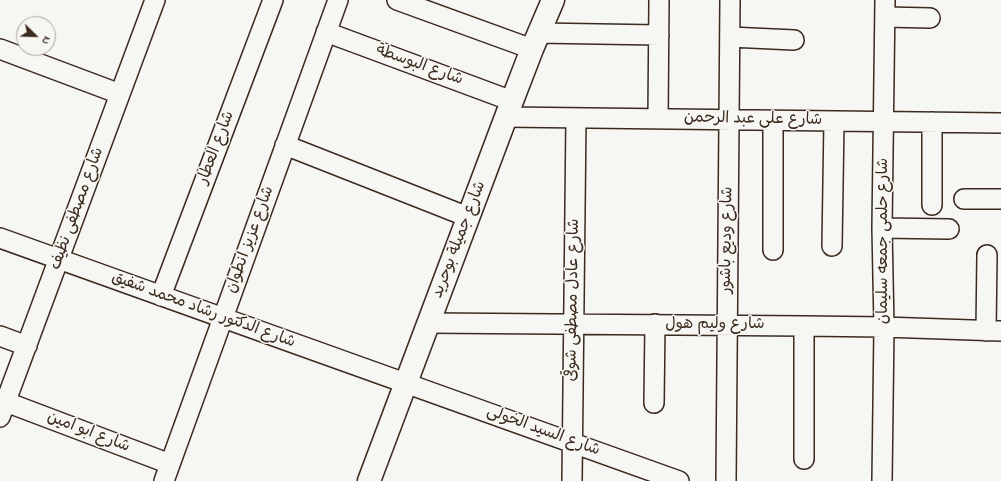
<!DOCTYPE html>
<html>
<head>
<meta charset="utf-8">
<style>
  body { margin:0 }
  #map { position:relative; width:1001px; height:481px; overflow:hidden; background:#f6f6f2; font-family:"Indie Flower",sans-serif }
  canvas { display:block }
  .north { position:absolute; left:16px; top:16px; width:40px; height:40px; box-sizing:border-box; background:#f6f6f2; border:1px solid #aba49d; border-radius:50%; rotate:113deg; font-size:11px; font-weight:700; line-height:16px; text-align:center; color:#3b2a1e }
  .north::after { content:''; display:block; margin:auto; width:14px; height:18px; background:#3b2a1e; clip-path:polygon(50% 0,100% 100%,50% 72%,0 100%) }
</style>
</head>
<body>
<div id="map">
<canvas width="1001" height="481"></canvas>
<div class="north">N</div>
</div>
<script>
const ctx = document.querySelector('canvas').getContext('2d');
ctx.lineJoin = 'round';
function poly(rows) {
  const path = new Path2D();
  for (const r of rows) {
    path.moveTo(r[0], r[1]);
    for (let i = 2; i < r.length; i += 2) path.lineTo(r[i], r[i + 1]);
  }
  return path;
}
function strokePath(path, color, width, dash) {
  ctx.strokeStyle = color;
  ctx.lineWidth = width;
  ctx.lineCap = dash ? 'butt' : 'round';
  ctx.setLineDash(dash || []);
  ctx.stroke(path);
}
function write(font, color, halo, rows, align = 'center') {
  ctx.font = font + ' "Indie Flower","Playpen Sans Arabic",sans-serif';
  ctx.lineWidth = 3;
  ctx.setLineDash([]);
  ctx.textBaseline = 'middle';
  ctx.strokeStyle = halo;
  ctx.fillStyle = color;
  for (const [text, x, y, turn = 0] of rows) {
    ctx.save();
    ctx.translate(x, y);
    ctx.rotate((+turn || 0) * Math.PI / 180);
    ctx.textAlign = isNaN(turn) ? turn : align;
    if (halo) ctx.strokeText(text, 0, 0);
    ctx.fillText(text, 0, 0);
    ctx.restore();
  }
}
const minor = poly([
  [397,0,532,49],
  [885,17,930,18],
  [326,32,512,101],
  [538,33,659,35],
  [730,37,794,40],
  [0,49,120,94],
  [506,117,1001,123],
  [658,119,659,0],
  [773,121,773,250],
  [285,145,468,217],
  [964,199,1001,199],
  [932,205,932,122],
  [882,228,949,229],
  [0,238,679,481],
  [832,246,834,121],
  [161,296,273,0],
  [428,323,804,326,884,327,1001,331],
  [986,331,987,255],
  [0,336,27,346],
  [6,402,170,464],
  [654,403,655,324],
  [0,417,155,0],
  [804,459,804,326],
  [164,481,338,0],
  [572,481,576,118],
  [726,481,730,0],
  [882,481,884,327,882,228,885,0]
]);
const major = poly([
  [369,481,512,101,532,49,553,0]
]);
const streetNames = [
  ["شارع البوسطة",419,66,20],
  ["شارع على عبد الرحمن",753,120,1],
  ["شارع العطار",217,148,-69],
  ["شارع مصطفى نظيف",78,209,-70],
  ["شارع عزيز انطوان",251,240,-70],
  ["شارع جميلة بوحريد",460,240,-69],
  ["شارع وديع باشور",728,240,-89],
  ["شارع حلمى جمعه سليمان",884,241,-90],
  ["شارع عادل مصطفى شوقى",574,300,-89],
  ["شارع الدكتور رشاد محمد شفيق",203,311,20],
  ["شارع وليم هول",715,325],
  ["شارع السيد الخولى",543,432,20],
  ["شارع ابو امين",88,433,21]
];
strokePath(minor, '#3b2a1e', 22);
strokePath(major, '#3b2a1e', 25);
strokePath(minor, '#f6f6f2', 19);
strokePath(major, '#f6f6f2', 22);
write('16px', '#3b2a1e', '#f6f6f2', streetNames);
</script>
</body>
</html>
